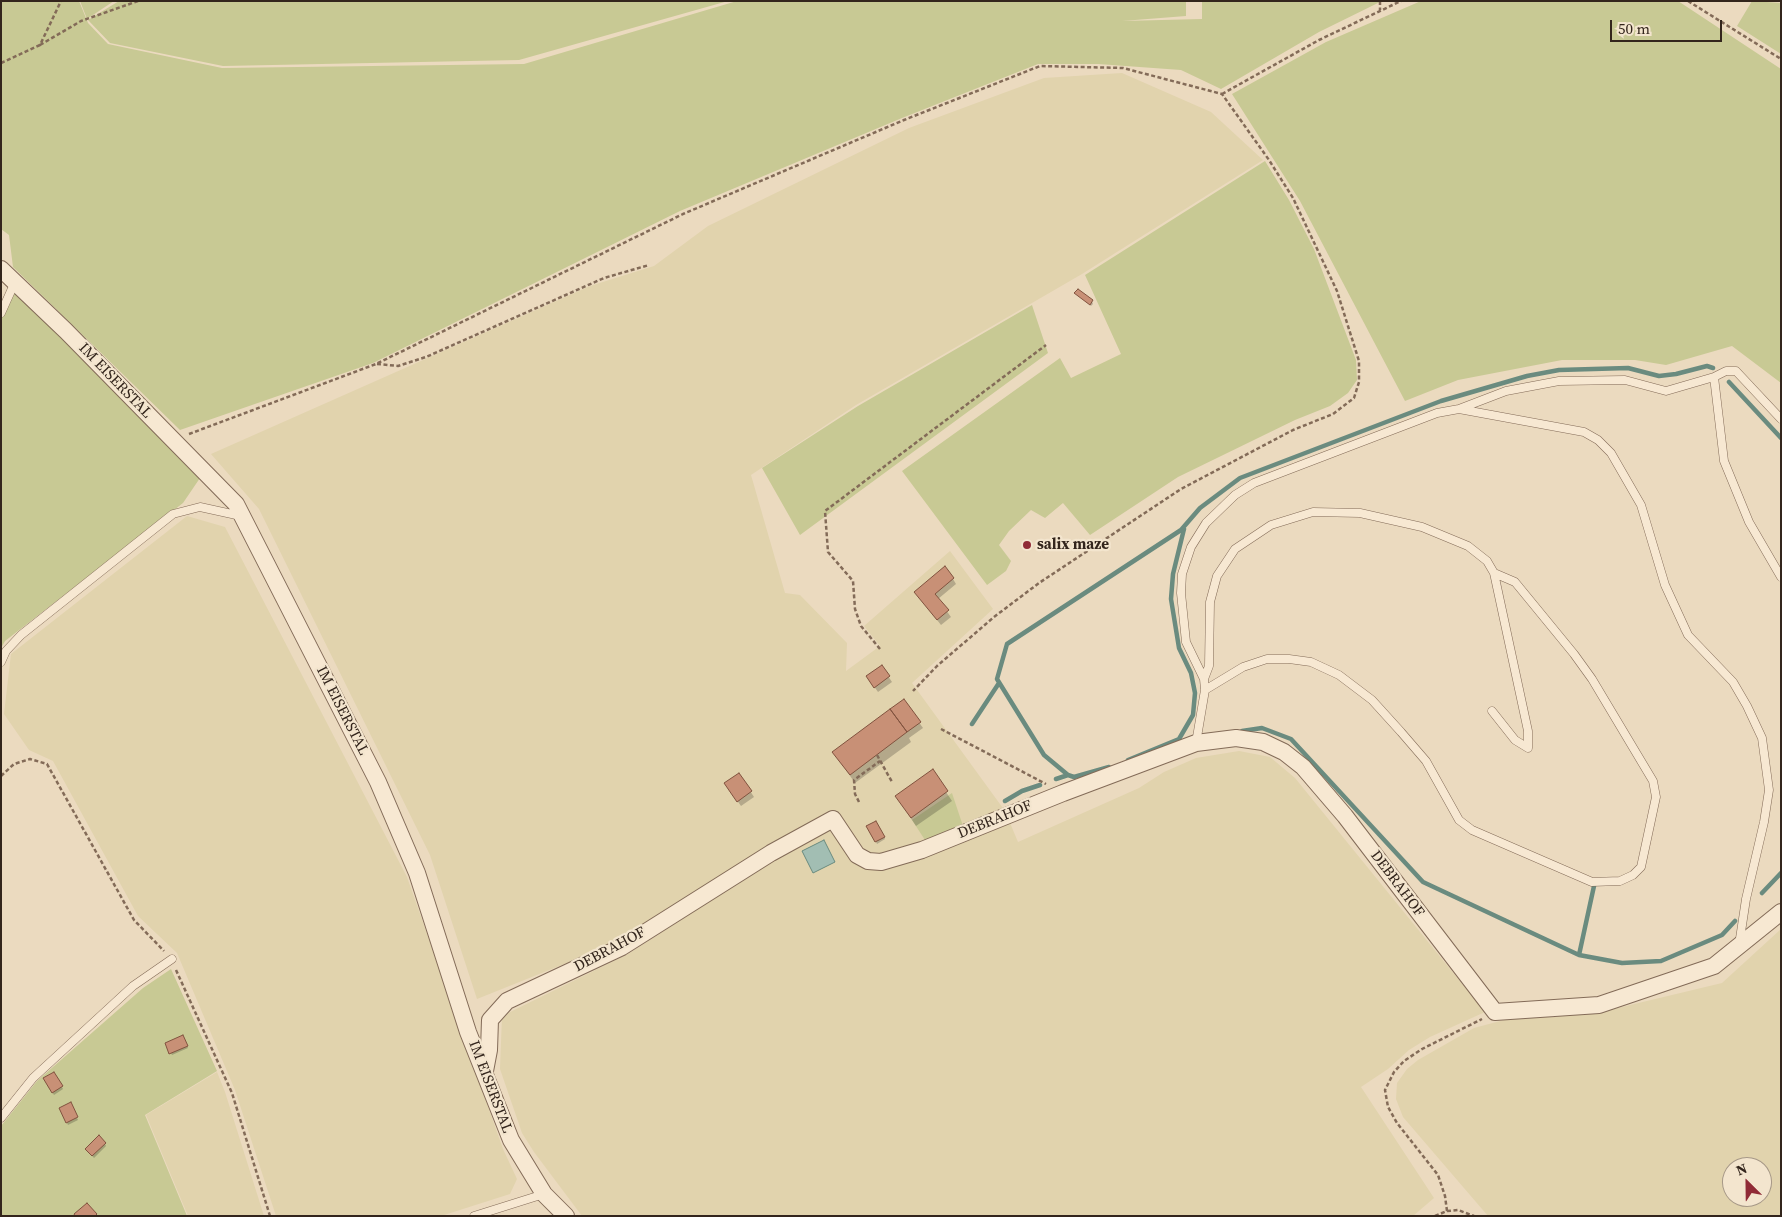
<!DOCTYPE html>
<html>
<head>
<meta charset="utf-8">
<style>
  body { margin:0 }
  #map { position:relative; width:1782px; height:1217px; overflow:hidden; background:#ebdabf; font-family:"Source Serif 4",serif }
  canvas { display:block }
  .frame { position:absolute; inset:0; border:2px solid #33251c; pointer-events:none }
  .north { position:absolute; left:1722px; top:1157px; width:50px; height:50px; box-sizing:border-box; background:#f3e5ce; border:1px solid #a69887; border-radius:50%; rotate:337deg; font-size:14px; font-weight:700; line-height:20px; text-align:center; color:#33251c }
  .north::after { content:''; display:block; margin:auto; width:18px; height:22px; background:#902b36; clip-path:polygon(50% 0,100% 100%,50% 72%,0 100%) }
  .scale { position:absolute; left:1610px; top:20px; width:112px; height:22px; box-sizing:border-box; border:2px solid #33251c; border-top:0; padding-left:6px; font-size:15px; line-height:18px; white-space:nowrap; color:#33251c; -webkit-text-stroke:4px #f3e5ce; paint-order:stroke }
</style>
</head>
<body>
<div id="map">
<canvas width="1782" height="1217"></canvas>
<div class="frame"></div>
<div class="north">N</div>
<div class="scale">50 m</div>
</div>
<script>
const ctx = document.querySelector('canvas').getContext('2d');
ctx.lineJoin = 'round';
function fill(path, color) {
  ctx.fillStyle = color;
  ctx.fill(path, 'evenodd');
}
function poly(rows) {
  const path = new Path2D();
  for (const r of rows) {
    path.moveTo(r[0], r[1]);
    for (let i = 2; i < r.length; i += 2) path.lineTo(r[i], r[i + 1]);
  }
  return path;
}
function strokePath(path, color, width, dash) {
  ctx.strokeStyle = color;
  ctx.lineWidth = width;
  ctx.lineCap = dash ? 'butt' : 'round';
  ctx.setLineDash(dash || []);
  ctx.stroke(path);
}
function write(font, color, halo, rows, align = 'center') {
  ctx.font = font + ' "Source Serif 4",serif';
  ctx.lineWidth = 4.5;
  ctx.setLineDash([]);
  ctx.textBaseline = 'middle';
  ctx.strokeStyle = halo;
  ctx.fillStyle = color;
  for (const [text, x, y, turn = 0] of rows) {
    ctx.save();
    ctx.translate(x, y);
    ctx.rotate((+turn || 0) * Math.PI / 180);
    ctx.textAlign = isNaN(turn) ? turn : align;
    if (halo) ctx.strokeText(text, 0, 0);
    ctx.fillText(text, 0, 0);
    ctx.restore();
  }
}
const farmland = poly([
  [1122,73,1211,112,1263,160,1082,274,856,405,751,475,785,593,800,595,847,643,846,671,880,646,864,626,950,551,993,609,912,683,1005,811,1018,842,1139,788,1164,772,1196,758,1239,751,1270,757,1295,778,1485,1012,1430,1037,1409,1050,1388,1069,1361,1087,1434,1198,1413,1216,582,1216,534,1152,522,1133,500,1069,502,1016,628,954,765,866,619,942,477,999,430,855,259,509,211,454,590,286,654,266,708,226,909,128,1044,78],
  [187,516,225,527,407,877,503,1149,517,1179,510,1194,441,1216,276,1216,235,1090,177,953,138,916,53,761,29,750,4,714,11,654],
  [1781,929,1781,1216,1488,1216,1403,1117,1396,1099,1397,1083,1407,1069,1418,1060,1474,1028,1504,1020,1601,1012,1722,983],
  [1732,1167,1762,1167,1762,1197,1732,1197],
  [217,1072,225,1092,264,1216,188,1216,146,1115]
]);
const green = poly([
  [1,1,79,1,88,23,108,44,222,68,524,64,737,1,1186,1,1186,16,1122,21,1202,19,1202,1,1382,1,1319,32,1221,89,1181,70,1098,64,1038,64,902,118,680,211,373,363,180,430,13,267,9,235,1,229],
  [80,1,114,1,87,19],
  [119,1,728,1,519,60,223,66,110,43,88,20],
  [1421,1,1678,1,1781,69,1781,383,1732,346,1666,365,1635,360,1562,360,1458,380,1405,401,1300,201,1232,94,1326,42],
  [1752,1,1781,3,1781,54,1737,26],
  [1265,161,1289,200,1314,249,1356,360,1357,380,1348,393,1330,406,1295,420,1178,477,1090,535,1063,503,1045,518,1031,510,1009,531,999,545,1011,561,1006,571,987,585,902,471,1060,358,1071,378,1121,354,1085,275],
  [9,285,200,478,183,503,5,641,1,648,1,304],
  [1032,305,1048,353,800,535,762,468,858,406],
  [952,793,963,826,925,840,912,820],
  [171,969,217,1071,145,1115,187,1216,1,1216,1,1126,37,1081,143,988]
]);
const water = poly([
  [824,840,835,862,813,873,802,851,824,840]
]);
const shadow = poly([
  [1076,293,1092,301,1093,304,1091,306],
  [953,579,956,584,938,599,951,617,941,625,919,597],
  [882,667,892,682,878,692,871,682],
  [904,701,923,728,909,738,911,742,855,783,839,760],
  [932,771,952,801,916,826,902,805],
  [739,774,754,797,741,806,729,789],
  [876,822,885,839,877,844,868,826],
  [182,1037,188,1048,172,1055,166,1044],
  [54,1073,63,1089,54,1095,44,1079],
  [70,1104,78,1120,68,1125,60,1109],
  [105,1144,106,1146,94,1158,88,1151]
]);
const stream = poly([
  [1729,382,1781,438],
  [972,724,999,683],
  [1242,731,1262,728,1291,739,1423,882,1579,955,1622,963,1661,961,1722,935,1735,921],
  [1128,760,1179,739,1193,715,1195,693,1191,673,1179,648,1171,599,1173,574,1184,529],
  [1068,775,1044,755,997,679,1007,644,1181,530,1200,508,1240,478,1441,401,1527,376,1559,370,1628,368,1659,376,1676,374,1707,366,1713,368],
  [1056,779,1068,775,1074,777,1109,767],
  [1005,801,1022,791,1040,785],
  [1762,893,1781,873],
  [1579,955,1594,886]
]);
const building = poly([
  [1078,289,1093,300,1090,305,1074,293,1078,289],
  [945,566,954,578,935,594,949,610,937,620,914,592,945,566],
  [882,665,890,676,874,688,866,676,882,665],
  [904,699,921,722,907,732,890,709,904,699],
  [890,709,907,732,850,775,832,752,890,709],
  [933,769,948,791,911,818,895,796,933,769],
  [739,773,752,791,737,802,724,783,739,773],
  [876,821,885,837,875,842,866,826,876,821],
  [183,1035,188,1046,169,1054,165,1043,183,1035],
  [54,1072,63,1086,52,1093,43,1078,54,1072],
  [71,1102,78,1117,66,1123,59,1108,71,1102],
  [99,1135,106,1143,92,1156,85,1149,99,1135],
  [87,1203,97,1214,95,1216,75,1216,74,1214,87,1203]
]);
const path = poly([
  [1380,1,1380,10],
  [1688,1,1781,59],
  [40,45,81,21,138,1],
  [1,63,40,45,61,1],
  [1222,94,1319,40,1401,1],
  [377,364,398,366,426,357,604,278,649,265],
  [189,434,376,364,683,214,904,120,1040,66,1123,68,1222,94,1269,160,1293,198,1337,291,1359,361,1359,382,1354,398,1333,414,1293,430,1181,489,1039,583,994,617,937,666,913,691],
  [880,649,861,626,855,609,853,581,828,552,825,511,1046,345],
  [941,729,1046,784],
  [877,755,892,782],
  [1,776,14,764,30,759,47,764,134,920,164,951],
  [859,802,855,794,854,780,880,761],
  [176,970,232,1093,270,1216],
  [1447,1211,1458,1210,1474,1216],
  [1435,1216,1447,1211,1445,1196,1438,1175,1397,1123,1388,1107,1385,1090,1394,1072,1404,1061,1422,1049,1482,1019]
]);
const service = poly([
  [1,313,15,282],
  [1714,377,1724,461,1749,522,1781,577],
  [1459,409,1584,432,1598,440,1611,453,1641,505,1665,585,1688,635,1733,682,1747,706,1762,738,1769,790,1764,822,1746,899,1739,945],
  [1,662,6,651,21,635,173,514,200,507,241,516],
  [1204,679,1209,666,1210,602,1217,576,1235,549,1271,525,1313,512,1360,513,1422,527,1468,546,1487,561,1494,573,1528,731,1528,748,1515,740,1492,711],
  [1205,690,1243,667,1267,659,1289,659,1311,662,1339,675,1372,700,1401,732,1426,761,1459,820,1472,830,1592,882,1620,881,1633,875,1641,867,1656,797,1653,781,1592,679,1574,654,1515,582,1494,573],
  [1196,743,1205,690,1204,679,1186,642,1181,593,1182,574,1191,547,1206,523,1235,495,1254,483,1437,413,1459,409,1506,391,1559,381,1625,380,1666,391,1714,377,1726,371,1736,371,1781,419],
  [1,1118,33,1078,133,986,172,959],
  [474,1216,544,1194]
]);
const minor = poly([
  [1,269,66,331,236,504,378,782,417,873,468,1032,511,1140,544,1194,566,1216],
  [485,1071,489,1050,490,1020,507,1001,622,947,771,853,833,819,857,855,868,861,881,862,922,850,1063,793,1196,743,1236,738,1263,742,1284,752,1303,767,1345,816,1495,1012,1599,1005,1714,966,1781,912]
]);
const markers = [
  [1027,545,5,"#902b36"]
];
const streetNames = [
  ["IM EISERSTAL",115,381,46],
  ["IM EISERSTAL",342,711,63],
  ["DEBRAHOF",995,820,-22],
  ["DEBRAHOF",1397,884,53],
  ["DEBRAHOF",610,950,-28],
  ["IM EISERSTAL",490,1087,69]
];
const poiNames = [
  ["salix maze",1037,545]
];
fill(farmland, '#e1d3ad');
fill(green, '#c8c994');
fill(water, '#a2beb3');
strokePath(water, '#6a8b7f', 1);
fill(shadow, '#0003');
strokePath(stream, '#6a8b7f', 4.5);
fill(building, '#c89076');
strokePath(building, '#81533f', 1);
strokePath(service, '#836b58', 9);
strokePath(minor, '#836b58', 18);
strokePath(path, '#836b58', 2.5, [4, 2.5]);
strokePath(service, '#f7e8d2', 8);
strokePath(minor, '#f7e8d2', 16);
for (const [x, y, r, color] of markers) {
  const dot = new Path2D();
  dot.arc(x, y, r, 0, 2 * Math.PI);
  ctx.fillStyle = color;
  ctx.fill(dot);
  strokePath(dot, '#f3e5ce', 2);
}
write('15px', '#33251c', '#f3e5ce', streetNames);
write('bold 15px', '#33251c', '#f3e5ce', poiNames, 'left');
</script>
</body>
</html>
